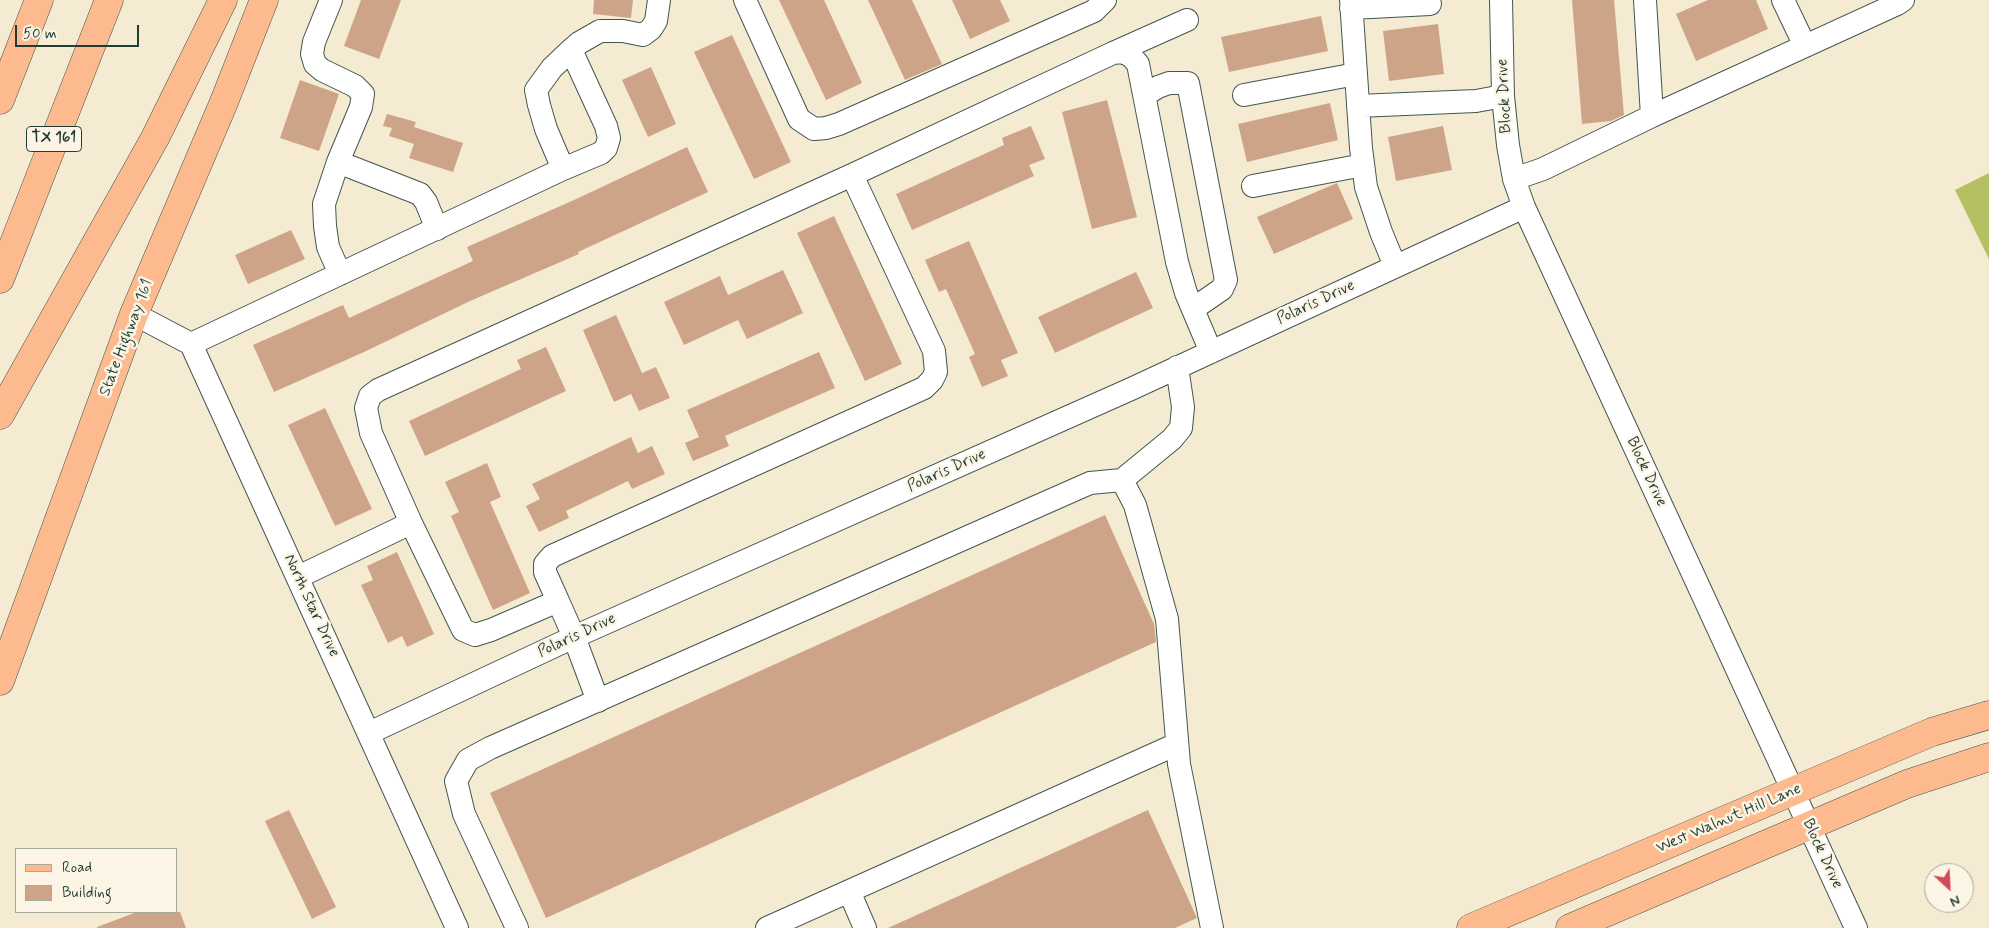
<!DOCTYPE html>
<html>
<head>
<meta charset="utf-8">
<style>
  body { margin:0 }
  #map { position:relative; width:1989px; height:928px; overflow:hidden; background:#f5ebd3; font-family:Mynerve,sans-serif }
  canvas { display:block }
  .legend { position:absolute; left:15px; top:848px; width:162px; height:65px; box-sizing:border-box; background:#fcf5e5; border:1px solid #a4ab9e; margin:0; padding:6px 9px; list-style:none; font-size:15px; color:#1f3d34 }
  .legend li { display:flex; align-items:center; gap:10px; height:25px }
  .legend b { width:25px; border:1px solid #a4ab9e }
  .north { position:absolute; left:1924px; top:863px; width:50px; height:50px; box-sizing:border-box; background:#fcf5e5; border:1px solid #a4ab9e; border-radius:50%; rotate:155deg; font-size:14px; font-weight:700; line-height:20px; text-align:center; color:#1f3d34 }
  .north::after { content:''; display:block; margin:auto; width:18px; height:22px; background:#d1495b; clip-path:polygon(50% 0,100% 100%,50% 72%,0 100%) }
  .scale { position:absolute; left:15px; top:25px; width:124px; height:22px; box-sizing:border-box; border:2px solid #1f3d34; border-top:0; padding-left:6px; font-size:15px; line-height:18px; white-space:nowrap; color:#1f3d34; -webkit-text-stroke:4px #fcf5e5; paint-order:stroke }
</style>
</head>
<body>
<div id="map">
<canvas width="1989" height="928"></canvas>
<ul class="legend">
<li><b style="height:6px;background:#fcba8e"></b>Road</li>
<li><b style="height:14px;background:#cda487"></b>Building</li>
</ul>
<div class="north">N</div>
<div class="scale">50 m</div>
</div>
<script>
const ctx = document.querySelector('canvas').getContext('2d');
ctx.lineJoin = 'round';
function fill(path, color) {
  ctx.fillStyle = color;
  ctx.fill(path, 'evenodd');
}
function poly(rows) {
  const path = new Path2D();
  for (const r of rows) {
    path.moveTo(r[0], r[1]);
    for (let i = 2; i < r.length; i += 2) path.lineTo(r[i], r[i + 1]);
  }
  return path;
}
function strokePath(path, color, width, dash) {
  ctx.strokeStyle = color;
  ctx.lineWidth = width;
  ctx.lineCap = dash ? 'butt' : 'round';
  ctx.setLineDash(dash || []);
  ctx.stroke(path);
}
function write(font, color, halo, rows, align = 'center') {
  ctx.font = font + ' Mynerve,sans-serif';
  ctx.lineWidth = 5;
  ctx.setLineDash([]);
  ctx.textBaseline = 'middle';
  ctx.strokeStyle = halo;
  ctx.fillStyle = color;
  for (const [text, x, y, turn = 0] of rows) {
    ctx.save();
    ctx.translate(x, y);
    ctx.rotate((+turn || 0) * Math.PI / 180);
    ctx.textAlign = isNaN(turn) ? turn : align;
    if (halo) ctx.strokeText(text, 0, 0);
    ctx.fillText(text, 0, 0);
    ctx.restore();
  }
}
const green = poly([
  [1989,173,1989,259,1955,190]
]);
const building = poly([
  [361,0,401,0,379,59,344,46],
  [594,0,633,0,631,18,593,14],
  [779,0,824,0,862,83,826,100],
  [868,0,912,0,942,64,905,80],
  [952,0,1000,0,1010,21,970,39],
  [1572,0,1614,0,1624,115,1611,121,1582,124],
  [1708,0,1756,0,1768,29,1696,61,1676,14],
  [1321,16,1328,51,1229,72,1221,37],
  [1438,24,1444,74,1389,81,1383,31],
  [732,35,791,162,754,179,694,52],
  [651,67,676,124,648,137,622,80],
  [300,80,339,94,319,151,280,138],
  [1107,100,1137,217,1092,229,1062,112],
  [1330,103,1338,140,1247,162,1238,124],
  [387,114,416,122,414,127,463,143,453,172,409,158,414,144,389,136,392,128,383,126],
  [1031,126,1045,159,1029,165,1034,176,912,230,896,194,1004,145,1002,138],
  [1443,126,1452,170,1396,181,1388,137],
  [687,147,708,192,578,252,579,254,470,301,364,352,274,392,253,345,343,305,349,318,473,261,467,247,574,200],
  [1337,183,1353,219,1274,254,1257,217],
  [834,216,902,364,865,381,797,233],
  [291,230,305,259,248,284,235,255],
  [969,241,1018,353,1001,360,1008,376,982,387,969,357,975,354,946,289,939,292,925,260],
  [783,270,803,313,747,339,738,320,684,345,664,302,720,276,728,295],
  [1136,272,1153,308,1055,353,1038,317],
  [616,315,642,373,656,367,670,398,639,411,631,394,614,402,583,330],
  [546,347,566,391,425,456,409,421,521,369,517,360],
  [819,352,835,388,725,436,729,446,693,461,685,443,699,437,687,410],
  [325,408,372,509,335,526,288,425],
  [631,437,638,453,652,446,665,474,632,489,628,481,566,511,569,518,539,532,526,506,540,499,532,484],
  [487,463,501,497,490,502,530,593,493,610,451,516,459,512,445,482],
  [1105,515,1154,624,1156,642,546,918,490,793],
  [397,552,434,634,407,647,402,636,388,643,361,585,373,580,367,566],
  [289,810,336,907,312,919,265,821],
  [1148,810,1197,918,1175,928,888,928],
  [137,912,180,912,186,928,97,928,97,927]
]);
const minor = poly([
  [331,0,314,42,312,54,315,64,322,70,355,86,363,94,361,107,338,162,324,204,325,226,328,247,340,274],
  [745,0,799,119,814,129,826,128,839,124,1094,11,1105,0],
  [1351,0,1361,148,1366,187,1381,232,1395,266],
  [1501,0,1503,96,1508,145,1514,179,1524,207,1856,928],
  [1645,0,1652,116],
  [1783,0,1805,46],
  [1351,8,1430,4],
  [1113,53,1187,20],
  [1145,95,1158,87,1169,83,1188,83,1226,280,1222,289,1193,309],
  [1244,95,1356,74],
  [1358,106,1476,101,1503,96],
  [338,162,420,194,426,202,437,229],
  [563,169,601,153,606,148,609,138,606,126,571,50],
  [1514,179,1543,169,1652,116,1897,4,1903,0],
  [1253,186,1363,165],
  [134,314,191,344,457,928],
  [191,344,563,169,546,129,539,105,536,90,552,68,571,50,579,43,600,31,623,31,643,35,651,29,656,21,659,0],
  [1122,480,1172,439,1181,428,1183,407,1177,367],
  [298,577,411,523],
  [558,601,545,572,545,564,552,556,924,388,932,380,936,372,934,351,852,175],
  [598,701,574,637,558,601,491,630,475,635,463,630,411,523,371,433,366,408,370,396,378,390,852,175,1113,53,1122,52,1131,56,1138,64,1177,262,1186,293,1211,352],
  [369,733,574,637,1131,389,1524,207],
  [849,891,865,928],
  [517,928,464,814,456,781,468,760,490,748,1090,483,1122,480,1135,505,1167,619,1179,764,1212,928],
  [767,928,1177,744]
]);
const major = poly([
  [0,681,134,314,224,102,264,0],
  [1471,928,1932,732,1989,715],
  [1570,928,1907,784,1989,757]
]);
const highway = poly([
  [0,100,39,0],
  [0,279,109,0],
  [0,415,155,138,223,0]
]);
const shields = [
  [54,139,55]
];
const shieldNames = [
  ["TX 161",54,139]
];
const streetNames = [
  ["Block Drive",1505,96,-93],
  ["Polaris Drive",1316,303,-25],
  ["State Highway 161",127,338,-69],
  ["Polaris Drive",947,471,-24],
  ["Block Drive",1646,472,65],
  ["North Star Drive",311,606,65],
  ["Polaris Drive",577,636,-25],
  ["West Walnut Hill Lane",1729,819,-23],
  ["Block Drive",1822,854,65]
];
fill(green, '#b4c062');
fill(building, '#cda487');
strokePath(minor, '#3f574c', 24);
strokePath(major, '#3f574c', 29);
strokePath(highway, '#3f574c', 29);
strokePath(minor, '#fff', 22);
strokePath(major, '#fcba8e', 28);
strokePath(highway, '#fcba8e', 28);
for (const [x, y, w] of shields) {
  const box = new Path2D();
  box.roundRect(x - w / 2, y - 12.5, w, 25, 4);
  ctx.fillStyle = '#fcf5e5';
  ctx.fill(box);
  strokePath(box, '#1f3d34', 1);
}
write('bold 15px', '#1f3d34', null, shieldNames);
write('16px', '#1f3d34', '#fcf5e5', streetNames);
</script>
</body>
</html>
